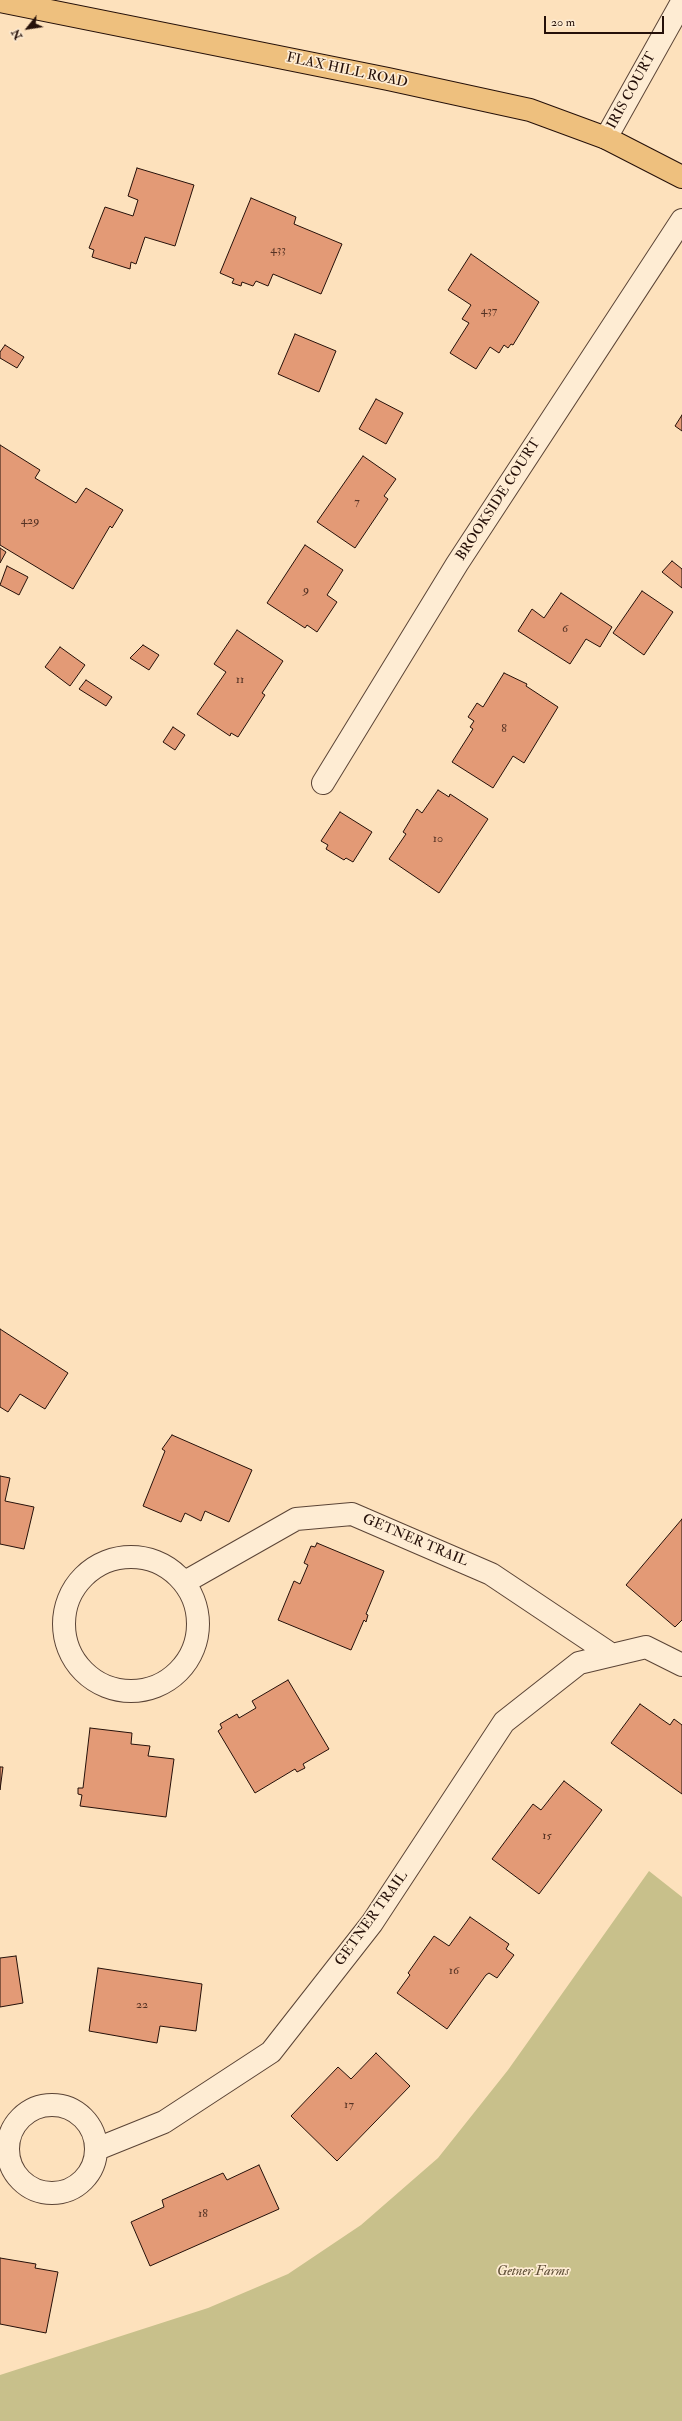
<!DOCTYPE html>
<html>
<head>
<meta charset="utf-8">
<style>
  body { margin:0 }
  #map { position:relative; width:682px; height:2421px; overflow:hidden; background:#fde1bc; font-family:"IM FELL Double Pica",serif }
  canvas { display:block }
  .north { position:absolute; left:8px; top:8px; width:40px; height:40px; -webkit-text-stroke:3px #feecd3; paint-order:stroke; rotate:240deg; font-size:11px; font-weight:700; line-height:16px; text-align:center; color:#251009 }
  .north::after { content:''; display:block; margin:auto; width:14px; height:18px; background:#251009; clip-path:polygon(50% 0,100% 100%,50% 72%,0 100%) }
  .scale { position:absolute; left:544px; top:16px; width:120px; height:18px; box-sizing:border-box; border:2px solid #251009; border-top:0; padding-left:5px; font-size:12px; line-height:14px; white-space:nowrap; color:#251009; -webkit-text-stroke:3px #feecd3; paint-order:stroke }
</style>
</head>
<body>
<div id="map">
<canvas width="682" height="2421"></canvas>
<div class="north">N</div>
<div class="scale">20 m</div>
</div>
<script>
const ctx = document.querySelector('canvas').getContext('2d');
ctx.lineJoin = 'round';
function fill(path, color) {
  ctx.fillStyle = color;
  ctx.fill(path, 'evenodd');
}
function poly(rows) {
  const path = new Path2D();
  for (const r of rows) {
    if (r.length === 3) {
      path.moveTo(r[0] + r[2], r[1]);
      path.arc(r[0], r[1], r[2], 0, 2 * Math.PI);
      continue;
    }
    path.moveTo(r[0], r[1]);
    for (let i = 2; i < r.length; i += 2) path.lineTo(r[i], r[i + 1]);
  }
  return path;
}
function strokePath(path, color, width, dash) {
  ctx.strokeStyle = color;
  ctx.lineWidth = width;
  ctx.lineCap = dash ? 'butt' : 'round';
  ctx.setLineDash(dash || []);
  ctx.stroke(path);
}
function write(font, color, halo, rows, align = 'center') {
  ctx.font = font + ' "IM FELL Double Pica",serif';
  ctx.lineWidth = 3.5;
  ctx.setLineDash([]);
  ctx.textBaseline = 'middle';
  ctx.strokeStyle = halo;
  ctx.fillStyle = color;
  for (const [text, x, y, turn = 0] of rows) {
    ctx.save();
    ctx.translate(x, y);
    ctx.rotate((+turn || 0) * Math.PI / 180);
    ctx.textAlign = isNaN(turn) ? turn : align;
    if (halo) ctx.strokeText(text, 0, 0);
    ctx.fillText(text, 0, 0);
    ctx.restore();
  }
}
const green = poly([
  [649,1871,682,1897,682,2421,0,2421,0,2375,208,2308,288,2274,361,2225,438,2158,508,2070]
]);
const building = poly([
  [137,168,194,185,175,246,145,237,136,264,131,262,130,269,92,257,94,250,89,248,105,207,133,216,138,200,128,196,137,168],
  [251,198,296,217,294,224,342,244,321,294,273,274,268,286,256,281,253,286,242,282,241,286,232,283,234,279,220,273,251,198],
  [471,254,539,302,513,345,511,344,508,348,504,345,499,353,490,347,476,369,450,353,469,323,462,319,471,305,448,290,471,254],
  [295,334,336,351,319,392,278,374,295,334],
  [5,345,24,357,17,368,0,358,0,352,5,345],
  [376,399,403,413,386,444,359,429,376,399],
  [682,415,682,431,675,426,682,415],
  [0,445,40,470,35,478,76,503,86,488,123,510,112,528,110,526,73,589,0,545,0,445],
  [363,456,396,479,384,496,388,499,355,548,317,522,363,456],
  [305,545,343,570,327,595,337,602,317,632,307,625,305,628,267,603,305,545],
  [0,548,6,552,0,563,0,548],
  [672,561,682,569,682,588,662,572,672,561],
  [7,566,28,577,19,595,0,585,7,566],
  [642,591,673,612,644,655,613,633,642,591],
  [561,593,612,627,600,647,586,639,570,664,518,631,532,609,544,618,561,593],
  [237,630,283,661,262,693,265,695,238,737,231,733,230,736,197,714,226,672,214,664,237,630],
  [143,645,159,655,149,670,130,658,143,645],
  [60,647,85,665,70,686,45,667,60,647],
  [504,673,527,684,526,686,558,707,524,763,513,756,493,788,452,762,473,729,470,727,474,721,468,717,477,703,483,707,504,673],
  [86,680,112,697,106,706,79,689,86,680],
  [173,727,185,735,175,750,163,742,173,727],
  [438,790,449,797,450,794,488,819,439,893,389,859,406,834,403,832,417,809,422,813,438,790],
  [340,812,372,832,353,862,346,858,344,860,326,849,328,845,321,841,340,812],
  [0,1329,68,1373,45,1409,20,1394,8,1412,0,1407,0,1329],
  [172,1435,252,1470,229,1522,205,1511,201,1521,185,1513,181,1522,143,1506,165,1451,162,1449,172,1435],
  [0,1476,10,1478,5,1501,34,1507,24,1549,0,1544,0,1476],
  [682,1519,682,1620,675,1627,626,1585,682,1519],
  [317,1543,384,1571,366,1614,368,1615,366,1622,364,1620,351,1650,278,1620,294,1581,300,1584,308,1565,304,1563,311,1546,315,1547,317,1543],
  [288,1680,329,1749,303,1764,305,1768,297,1772,295,1769,255,1793,218,1731,222,1728,220,1724,237,1714,239,1718,256,1708,252,1701,288,1680],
  [640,1704,670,1725,674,1719,682,1725,682,1794,611,1743,640,1704],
  [90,1728,132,1733,131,1744,150,1746,148,1756,174,1759,166,1817,80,1806,82,1795,78,1794,78,1788,83,1788,90,1728],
  [0,1767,3,1767,0,1790,0,1767],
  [564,1781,602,1810,539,1894,492,1859,533,1804,541,1810,564,1781],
  [470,1917,509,1944,506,1949,514,1955,497,1978,489,1973,486,1975,447,2029,397,1993,410,1975,408,1973,434,1936,449,1946,470,1917],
  [16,1956,23,2003,0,2007,0,1958,16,1956],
  [98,1968,202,1984,196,2031,160,2026,157,2043,89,2031,98,1968],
  [376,2053,410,2086,337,2161,291,2116,338,2067,351,2079,376,2053],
  [259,2165,279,2209,150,2266,131,2222,164,2207,162,2200,223,2173,227,2180,259,2165],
  [0,2258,36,2264,35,2268,58,2272,46,2333,0,2324,0,2258]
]);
const minor = poly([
  [606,138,682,2],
  [323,783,457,564,682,220],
  [131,1624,67],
  [185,1582,296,1519,352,1514,491,1574,612,1655],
  [52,2149,44],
  [97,2149,164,2122,271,2052,372,1923,504,1722,579,1663,646,1647,682,1665]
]);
const major = poly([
  [0,1,388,79,530,110,606,138,682,177]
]);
const numberNames = [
  ["433",278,250],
  ["437",489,311],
  ["7",357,502],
  ["429",30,521],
  ["9",306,590],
  ["6",565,629],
  ["11",240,680],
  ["8",504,729],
  ["10",438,839],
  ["15",547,1836],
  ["16",454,1971],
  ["22",142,2005],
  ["17",349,2105],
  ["18",203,2214]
];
const streetNames = [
  ["FLAX HILL ROAD",347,71,12],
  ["IRIS COURT",632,91,-61],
  ["BROOKSIDE COURT",499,500,-57],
  ["GETNER TRAIL",415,1541,23],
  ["GETNER TRAIL",372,1919,-54]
];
const parkNames = [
  ["Getner Farms",533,2272]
];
fill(green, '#c8c08b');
fill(building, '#e39a76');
strokePath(building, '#251009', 1);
strokePath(minor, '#5b4436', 24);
strokePath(major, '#251009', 24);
strokePath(minor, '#feecd3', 22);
strokePath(major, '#eec07e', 22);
write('12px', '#543224', null, numberNames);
write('14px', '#251009', '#feecd3', streetNames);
write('italic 14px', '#5e4e36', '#feecd3', parkNames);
</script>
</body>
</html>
